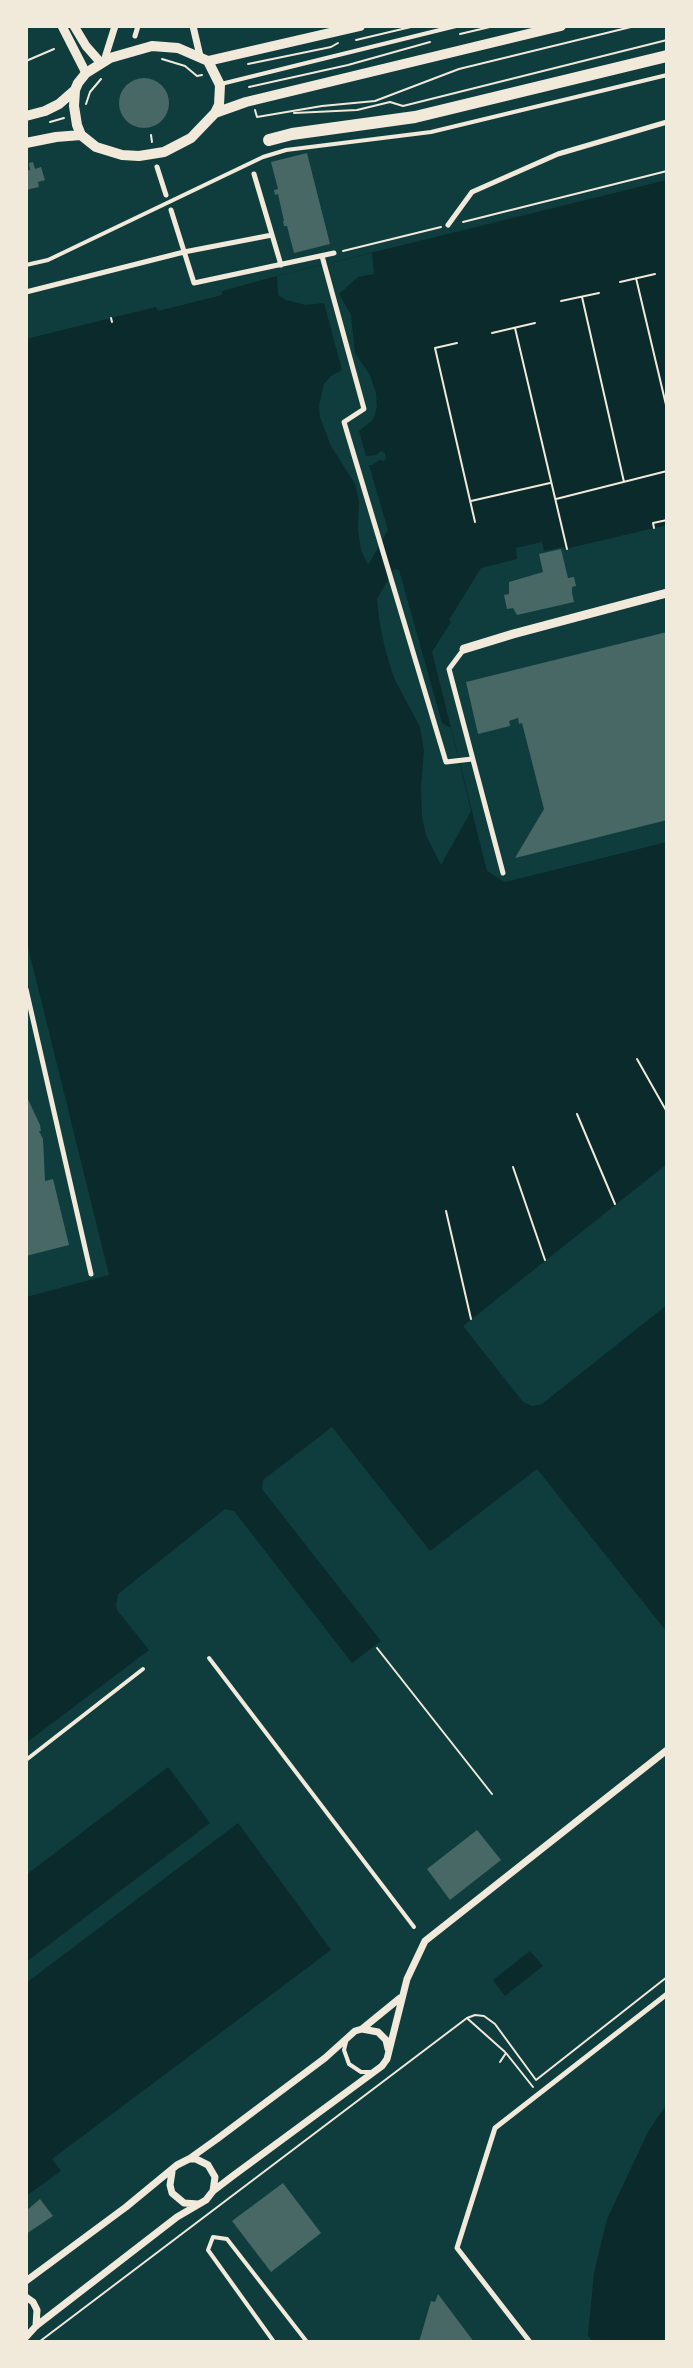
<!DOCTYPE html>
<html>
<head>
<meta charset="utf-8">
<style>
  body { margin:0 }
  #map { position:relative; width:693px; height:2368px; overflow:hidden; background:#0f3d3e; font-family:Manrope,sans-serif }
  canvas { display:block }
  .frame { position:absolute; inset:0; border:28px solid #f1e9da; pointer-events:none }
</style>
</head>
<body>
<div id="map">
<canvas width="693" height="2368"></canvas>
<div class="frame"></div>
</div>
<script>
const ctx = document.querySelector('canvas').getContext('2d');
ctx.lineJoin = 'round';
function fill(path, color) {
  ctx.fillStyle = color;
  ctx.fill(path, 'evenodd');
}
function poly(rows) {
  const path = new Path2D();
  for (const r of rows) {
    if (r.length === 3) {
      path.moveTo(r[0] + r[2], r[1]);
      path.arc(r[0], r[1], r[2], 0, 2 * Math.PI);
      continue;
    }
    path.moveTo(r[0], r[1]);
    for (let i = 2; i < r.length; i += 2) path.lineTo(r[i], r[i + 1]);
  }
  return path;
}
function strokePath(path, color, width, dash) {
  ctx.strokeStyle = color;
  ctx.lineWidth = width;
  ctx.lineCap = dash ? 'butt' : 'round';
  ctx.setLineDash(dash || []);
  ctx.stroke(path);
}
const water = poly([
  [667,180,667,525,565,549,563,547,544,551,542,542,516,548,517,559,481,568,449,620,451,622,432,652,487,871,505,882,667,842,667,1164,463,1326,523,1402,532,1406,542,1404,667,1305,667,1632,537,1469,430,1551,332,1427,263,1480,262,1489,381,1641,352,1663,234,1511,225,1509,118,1594,116,1605,117,1610,149,1650,26,1743,26,1297,109,1275,26,939,26,339,156,307,158,311,222,295,222,291,277,276],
  [168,1767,210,1823,26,1962,26,1875],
  [238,1823,331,1950,52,2159,61,2171,26,2196,26,1983],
  [530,1951,543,1966,505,1996,493,1980],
  [667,2104,667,2342,592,2342,588,2335,594,2273,607,2219,649,2130]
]);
const pier = poly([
  [372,253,374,274,358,277,339,294,351,315,355,353,370,375,376,393,377,407,373,420,359,431,366,456,377,455,381,451,385,453,386,458,384,461,379,460,372,465,369,465,388,530,368,565,361,550,358,529,359,501,355,484,331,446,320,417,319,405,324,384,331,376,342,370,324,303,306,305,286,300,278,295,277,276],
  [394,569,399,570,442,723,451,728,471,811,441,865,426,835,422,817,421,786,424,751,420,727,394,678,385,649,379,619,377,599]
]);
const building = poly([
  [144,103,25],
  [307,153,330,244,294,253,287,226,284,226,283,221,284,221,278,194,275,195,274,190,278,189,271,162],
  [33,162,35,169,41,167,45,180,38,182,39,187,26,190,26,171,30,170,29,163],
  [561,549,568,578,574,577,576,586,572,587,572,593,574,602,517,615,513,608,507,609,504,595,509,594,509,582,543,572,539,554],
  [667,632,667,820,515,858,544,809,522,723,519,724,518,718,509,721,510,726,478,734,466,682],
  [26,1095,40,1125,41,1131,39,1131,43,1139,45,1181,53,1179,69,1245,26,1256],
  [477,1830,501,1860,450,1900,427,1869],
  [283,2183,321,2233,271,2272,232,2221],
  [40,2199,53,2216,26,2234,26,2211],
  [438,2294,474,2342,419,2342,431,2301,435,2302]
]);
const path = poly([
  [460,34,494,26],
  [356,40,415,26],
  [162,59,185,66,197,76,202,75],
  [26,61,54,49],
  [248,64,331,47,338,43],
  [249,87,348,65,430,42],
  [86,104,90,92,101,79],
  [255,110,257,117,322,106,375,101,459,69,635,26],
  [294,113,357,110,390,102,403,106,667,40],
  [50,122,64,118],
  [151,135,152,142],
  [463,222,667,171],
  [343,251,441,227],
  [636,278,667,409],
  [620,282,655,274],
  [582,297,624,482],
  [561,301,599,293],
  [111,318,112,322],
  [515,328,567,549],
  [492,333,535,323],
  [457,343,435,348,475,522],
  [556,499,667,471],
  [471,501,550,483],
  [654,528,653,523,667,520],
  [637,1059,667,1112],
  [577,1114,615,1204],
  [513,1167,545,1260],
  [446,1211,471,1319],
  [377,1648,492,1794],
  [468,2019,505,2052],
  [500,2062,506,2053,533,2087],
  [39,2342,467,2018,475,2015,484,2016,495,2024,536,2080,667,1977]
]);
const service = poly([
  [221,84,456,26],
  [26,265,48,260,263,157,286,150,431,132,667,75],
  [209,1658,414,1927],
  [26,1760,143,1669],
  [346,2042,344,2050,349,2064,361,2072,371,2072],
  [274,2342,208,2250,213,2237,227,2239,307,2342]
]);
const pedestrian = poly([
  [135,36,138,26],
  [157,167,166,195],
  [254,174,281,265],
  [171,210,194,283,334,253],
  [448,225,472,192,558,154,667,122],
  [322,256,364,409,344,422,446,762,472,759],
  [26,292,184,252,272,235],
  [464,649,449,669,503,873],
  [26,989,91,1274],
  [530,2342,457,2248,495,2128,667,1994]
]);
const minor = poly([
  [193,26,200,56],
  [104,61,115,26],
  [362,2029,378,2032,386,2040,388,2049],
  [189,2159,196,2159,208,2165,215,2177,213,2191],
  [172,2172,170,2185,172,2193,184,2203,198,2204],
  [26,2281,126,2207,177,2165,189,2159,217,2139,325,2058,355,2031,362,2029,400,1998],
  [26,2297,33,2302,37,2310,36,2326],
  [26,2337,36,2326,177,2217,206,2200,213,2191,234,2175,382,2066,387,2059,407,1979,425,1941,667,1750]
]);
const tertiary = poly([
  [62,26,86,73],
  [74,26,86,46,101,63],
  [464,649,513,634,667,593]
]);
const secondary = poly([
  [152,46,178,48,208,61,220,85,219,105,215,113,191,138,164,152,139,156,122,155,96,147,81,135,77,125,74,106,75,90,78,83,86,73,110,58,152,46],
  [208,61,360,26],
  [215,113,246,102,561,26],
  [26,116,45,111,59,104,75,90],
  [26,143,56,137,81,135]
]);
const trunk = poly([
  [269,140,292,134,415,117,667,56]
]);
fill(water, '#0a2a2b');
fill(pier, '#0f3d3e');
fill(building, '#486865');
strokePath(path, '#f1e9da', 2);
strokePath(service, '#f1e9da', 4);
strokePath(pedestrian, '#f1e9da', 5);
strokePath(minor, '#f1e9da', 7);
strokePath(tertiary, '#f1e9da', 9);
strokePath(secondary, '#f1e9da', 10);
strokePath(trunk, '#f1e9da', 12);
</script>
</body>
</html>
